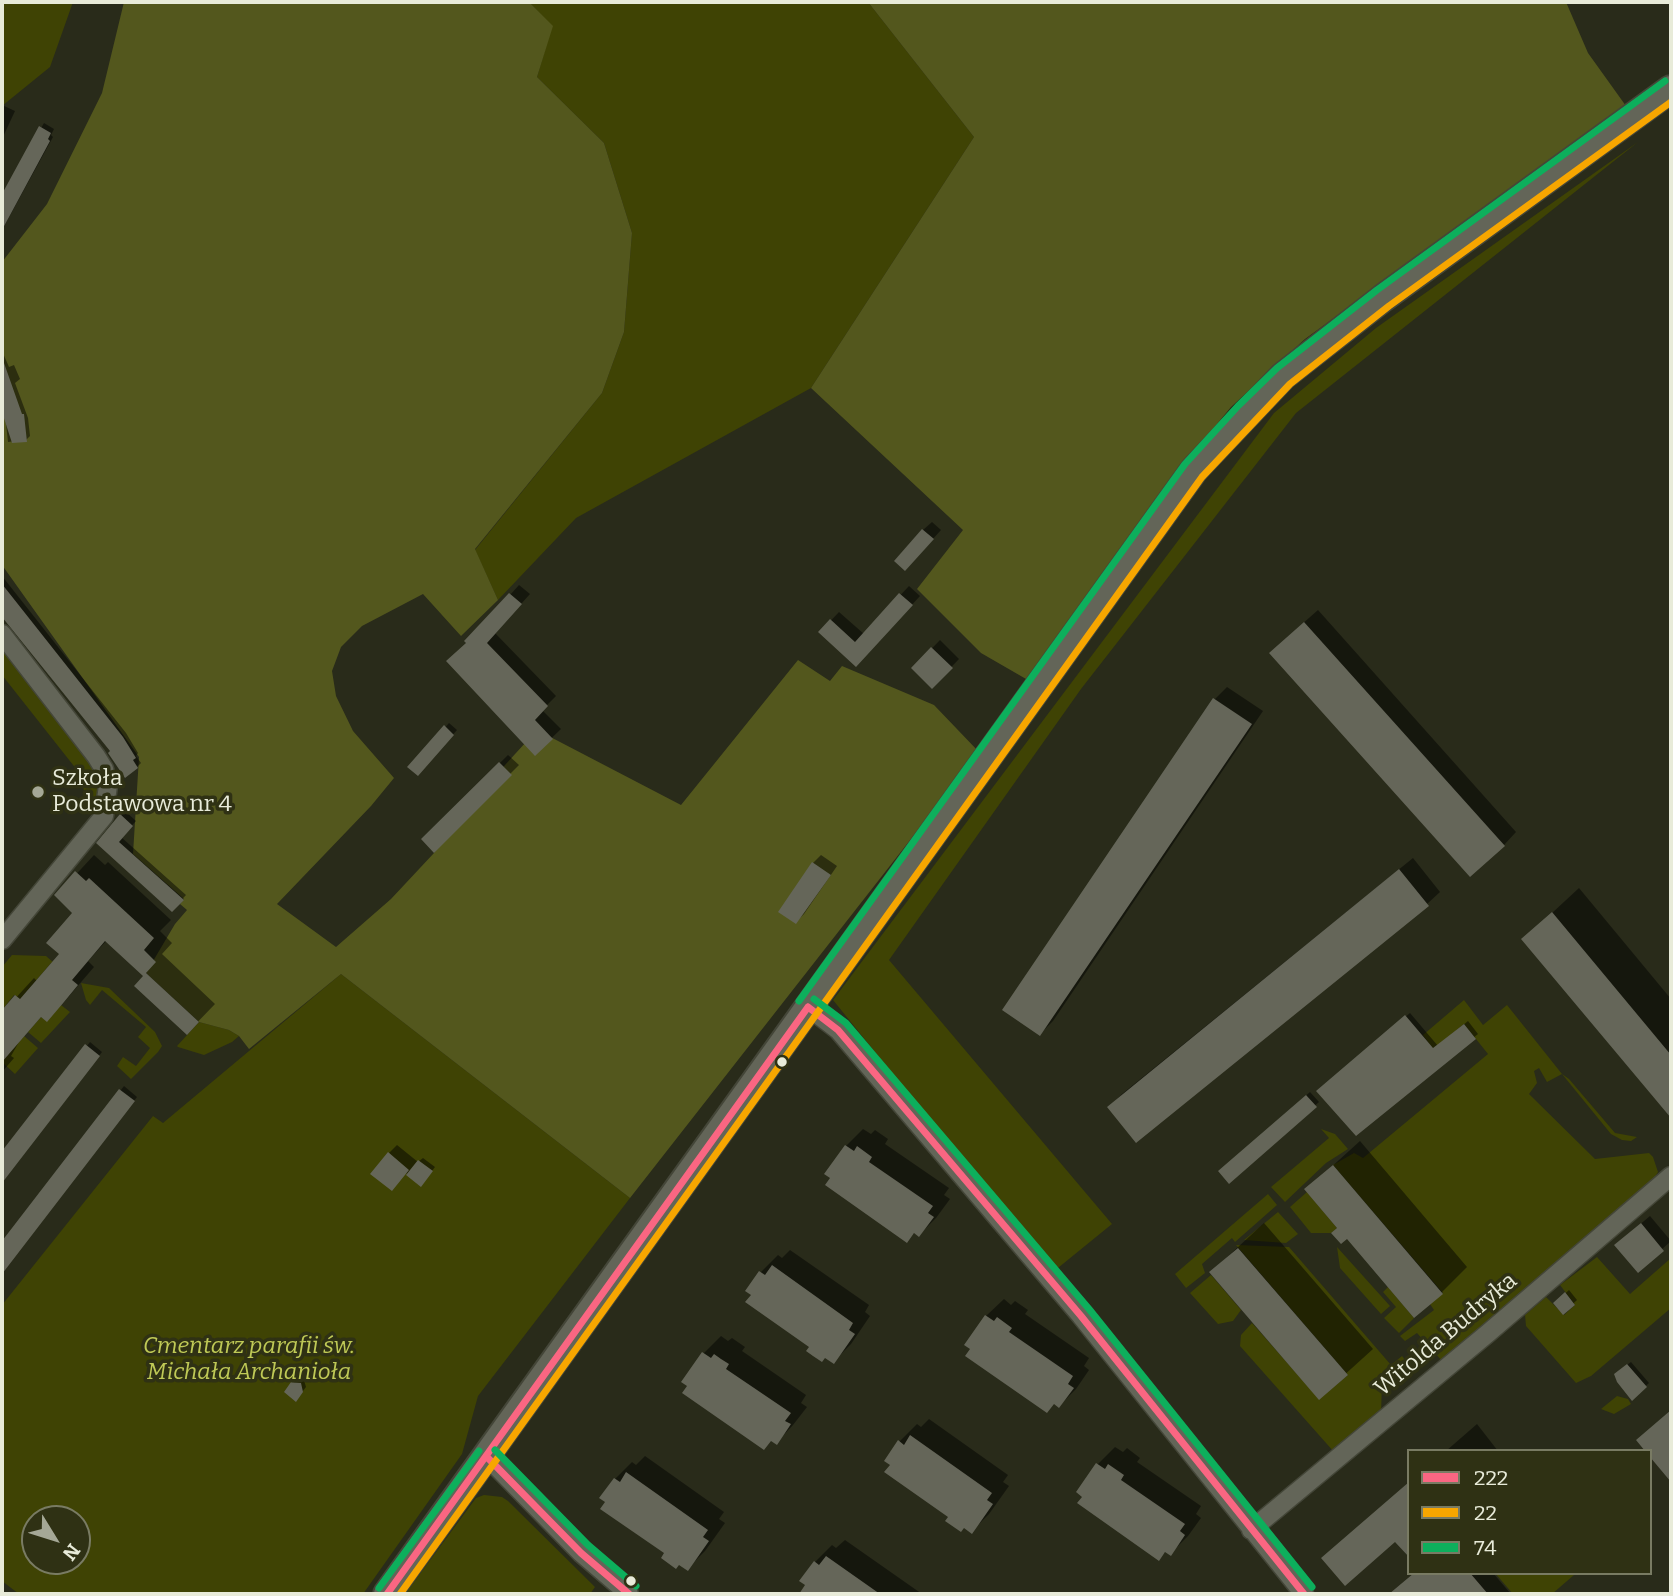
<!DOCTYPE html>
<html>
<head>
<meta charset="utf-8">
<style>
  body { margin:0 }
  #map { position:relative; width:1673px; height:1596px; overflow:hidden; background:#292b1a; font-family:Bitter,serif }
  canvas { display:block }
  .frame { position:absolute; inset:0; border:4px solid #e8ebd9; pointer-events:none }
  .legend { position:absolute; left:1407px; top:1449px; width:245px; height:126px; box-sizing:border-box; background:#2f3114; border:2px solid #797b63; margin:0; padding:9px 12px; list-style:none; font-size:21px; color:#e8ebd9 }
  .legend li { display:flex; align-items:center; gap:14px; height:35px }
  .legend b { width:35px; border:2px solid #797b63 }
  .north { position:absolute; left:21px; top:1505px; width:70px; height:70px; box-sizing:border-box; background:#2f3114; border:2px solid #797b63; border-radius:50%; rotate:128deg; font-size:19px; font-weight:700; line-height:28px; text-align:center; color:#e8ebd9 }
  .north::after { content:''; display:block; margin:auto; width:24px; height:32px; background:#a5a896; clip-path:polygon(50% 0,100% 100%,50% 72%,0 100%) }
</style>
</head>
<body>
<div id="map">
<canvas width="1673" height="1596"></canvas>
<div class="frame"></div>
<ul class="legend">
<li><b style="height:9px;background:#fa6682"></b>222</li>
<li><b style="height:9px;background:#f7a600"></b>22</li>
<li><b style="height:9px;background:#0daf5c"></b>74</li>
</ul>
<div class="north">N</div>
</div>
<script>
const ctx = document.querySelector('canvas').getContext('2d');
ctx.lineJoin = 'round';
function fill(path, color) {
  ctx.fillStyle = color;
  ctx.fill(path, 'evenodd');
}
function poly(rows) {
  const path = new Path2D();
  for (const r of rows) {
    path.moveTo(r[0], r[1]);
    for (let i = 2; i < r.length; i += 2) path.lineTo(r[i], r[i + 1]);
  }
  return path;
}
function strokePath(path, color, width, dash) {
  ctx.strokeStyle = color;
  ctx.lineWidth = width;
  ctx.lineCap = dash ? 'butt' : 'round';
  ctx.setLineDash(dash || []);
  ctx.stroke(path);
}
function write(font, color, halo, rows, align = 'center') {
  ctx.font = font + ' Bitter,serif';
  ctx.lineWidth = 7;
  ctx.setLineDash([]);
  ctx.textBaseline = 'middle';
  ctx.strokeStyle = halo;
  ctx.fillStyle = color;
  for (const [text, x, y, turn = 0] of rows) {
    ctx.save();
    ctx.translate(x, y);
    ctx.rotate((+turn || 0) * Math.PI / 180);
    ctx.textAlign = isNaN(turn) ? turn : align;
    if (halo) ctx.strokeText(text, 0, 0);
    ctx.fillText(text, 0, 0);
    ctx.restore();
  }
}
const green = poly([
  [2,2,73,2,50,67,2,106],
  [529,2,868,2,974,137,811,388,576,518,498,600,475,550,602,393,624,332,632,233,604,143,537,77,552,26],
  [1638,142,1296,413,1081,689,889,960,1112,1224,1053,1272,833,1000,1274,413,1376,328],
  [2,650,94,764,100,782,97,812,89,805,77,770,2,675],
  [12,955,46,956,76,982,51,963,20,999,14,995,2,1010,2,967],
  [341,974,630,1198,478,1396,462,1454,363,1594,19,1594,2,1581,2,1305,153,1116,163,1123],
  [35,1519,77,1519,77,1561,35,1561],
  [81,983,109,988,155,1032,162,1046,158,1052,131,1079,117,1066,123,1057,136,1066,150,1048,138,1037,146,1027,102,990,90,1005,86,1000],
  [1464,1000,1483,1025,1507,1005,1562,1074,1569,1079,1615,1133,1637,1137,1631,1141,1622,1140,1611,1134,1562,1074,1547,1082,1539,1068,1534,1071,1537,1083,1529,1094,1595,1159,1649,1153,1653,1157,1658,1172,1649,1187,1442,1361,1417,1333,1405,1341,1400,1336,1434,1310,1430,1304,1443,1293,1333,1165,1354,1153,1363,1158,1488,1054,1464,1024,1433,1049,1423,1035],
  [61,1005,70,1012,41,1043,28,1032,41,1017,47,1021],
  [199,1022,229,1030,239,1036,232,1042,204,1055,178,1047,177,1046],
  [24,1036,38,1048,15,1074,2,1062],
  [1321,1129,1335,1134,1348,1149,1326,1163,1285,1202,1271,1187,1329,1138],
  [1307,1192,1337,1228,1331,1233,1311,1233,1290,1207],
  [1268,1194,1277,1205,1235,1242,1232,1238,1202,1264,1205,1273,1186,1288,1175,1274],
  [1278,1212,1298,1234,1286,1243,1244,1240],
  [1236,1245,1289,1247,1391,1365,1402,1356,1407,1362,1382,1383,1381,1414,1334,1452,1240,1346,1241,1335,1252,1323,1319,1399,1348,1375],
  [1337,1247,1390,1306,1381,1314,1340,1268],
  [1597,1257,1630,1294,1671,1258,1671,1308,1591,1376,1576,1383,1526,1326,1525,1315,1546,1297,1564,1315,1575,1305,1560,1285],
  [1211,1275,1241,1310,1233,1321,1218,1324,1190,1293],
  [1388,1287,1414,1318,1399,1333,1384,1318,1396,1307,1383,1292],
  [1617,1396,1628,1399,1631,1404,1614,1414,1601,1409],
  [484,1495,502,1497,508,1501,595,1587,590,1594,405,1594,476,1498],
  [1495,1573,1573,1573,1574,1575,1552,1594,1513,1594]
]);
const forest = poly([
  [124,2,529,2,553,26,537,77,604,143,632,233,624,332,602,393,475,549,498,600,461,636,423,594,362,626,341,647,332,671,336,696,353,731,394,778,371,806,277,904,336,947,391,899,434,853,473,800,537,730,681,805,798,660,830,681,842,666,934,705,979,752,630,1198,341,974,249,1049,239,1036,229,1030,199,1022,146,973,175,924,187,910,180,904,184,899,133,854,139,757,2,565,2,262,47,204,102,93],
  [868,2,1566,2,1588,53,1626,106,1305,339,1231,407,1169,482,1033,683,981,653,917,589,963,530,811,388,974,137]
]);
const shadow = poly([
  [2,105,15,111,2,139],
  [44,123,54,129,51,135,53,137,2,230,2,197],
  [2,351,9,367,14,365,20,379,15,383,28,418,30,436,26,440,8,442,5,415,2,416,2,401,8,405,2,394],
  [932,522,941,530,913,561,923,530],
  [2,576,126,733,138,753,136,756,141,763,137,767,112,751,2,614],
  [519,585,530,594,495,633,556,696,542,710,561,729,535,754,468,642],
  [909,586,920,596,864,657,820,632,839,612,864,634],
  [1318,610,1516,832,1504,845,1284,640],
  [940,640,959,659,932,687,913,668],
  [1227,687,1263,711,1053,1021,1040,1034,1215,699],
  [449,723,457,730,418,774,410,767],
  [508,755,519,765,434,850,423,839],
  [125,811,136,821,121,837,186,895,172,910,99,843],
  [94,855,105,865,108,862,171,920,160,931,172,943,162,954,215,1004,187,1033,145,975,107,940,88,961,94,967,64,1002,42,1015,19,1042,11,1056,14,1058,2,1072,2,1013,34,978,38,982,61,954,75,913,57,895],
  [821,855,837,866,804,914,796,922,813,863],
  [1413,858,1440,892,1427,904,1109,1107,1122,1094],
  [1579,888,1671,999,1671,1106,1666,1110,1524,939],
  [1410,1013,1438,1046,1468,1021,1478,1034,1356,1134,1322,1087],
  [90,1042,102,1052,2,1181,2,1154],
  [124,1086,137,1097,2,1272,2,1244],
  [1310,1092,1319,1102,1229,1181,1220,1171],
  [863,1129,871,1134,875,1130,888,1139,885,1144,949,1188,944,1195,950,1199,936,1218,919,1235,915,1232,907,1240,827,1174,846,1146],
  [1360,1141,1467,1267,1442,1292,1414,1315,1307,1189],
  [397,1145,418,1162,423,1158,435,1167,421,1185,406,1173,389,1153],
  [1650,1216,1671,1241,1638,1271,1625,1237],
  [1264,1223,1373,1349,1320,1397,1211,1272],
  [790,1250,869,1305,865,1312,870,1316,851,1344,833,1362,812,1346,748,1290,761,1272,778,1255,782,1258],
  [1569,1290,1577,1300,1563,1313,1555,1303],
  [1004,1299,1011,1305,1015,1301,1028,1310,1025,1314,1089,1358,1084,1366,1089,1370,1076,1389,1059,1406,986,1316],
  [721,1336,728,1341,732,1338,745,1347,742,1351,806,1395,801,1403,807,1407,793,1425,776,1443,684,1381,704,1353],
  [1631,1362,1649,1383,1632,1398,1620,1370],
  [297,1379,304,1380,306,1387,299,1396,293,1383],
  [929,1419,1008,1475,1003,1482,1009,1486,989,1514,972,1531,951,1516,892,1464,899,1442,917,1424,921,1427],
  [1477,1424,1498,1451,1446,1451],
  [1115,1447,1123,1452,1127,1448,1140,1458,1137,1462,1201,1506,1196,1514,1201,1518,1188,1536,1171,1553,1167,1550,1158,1559,1078,1492,1098,1464],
  [645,1456,724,1512,719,1519,725,1523,705,1551,688,1568,666,1553,615,1479,632,1462,636,1465],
  [845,1540,922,1594,801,1594,808,1585,815,1562,832,1545,836,1548],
  [1414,1573,1493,1573,1511,1594,1391,1594]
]);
const building = poly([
  [39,126,51,133,48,139,50,141,2,230,2,194],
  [4,363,22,414,24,414,27,442,12,443,2,412,2,364],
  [922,529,934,539,905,571,894,561],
  [2,584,123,737,136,758,133,760,138,768,125,778,108,753,110,751,2,617],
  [509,593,522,604,487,643,548,706,535,720,553,739,535,756,446,661,466,643,464,641],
  [899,593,913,605,856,667,818,632,830,619,855,642],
  [1304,622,1505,846,1470,877,1269,653],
  [931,647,953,668,932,689,911,668],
  [1213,698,1252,724,1040,1036,1002,1010],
  [444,725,454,735,418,776,407,767],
  [499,762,512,775,434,853,421,839],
  [120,814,133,826,119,842,184,900,172,912,96,843],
  [812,862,831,875,796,924,778,912],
  [1399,869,1429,906,1136,1143,1107,1107],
  [75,871,86,881,89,878,154,938,144,950,156,962,146,973,199,1022,187,1035,134,986,143,976,105,941,72,980,78,985,64,1002,47,1022,41,1017,2,1062,2,1010,15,995,20,999,59,954,46,943,72,913,54,895],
  [1552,912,1671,1055,1671,1118,1521,939],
  [1405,1015,1433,1048,1464,1024,1476,1039,1356,1136,1316,1091],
  [85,1044,100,1056,2,1183,2,1151],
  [119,1089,135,1101,2,1274,2,1241],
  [1306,1095,1317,1107,1229,1184,1218,1171],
  [845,1145,854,1151,857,1146,872,1157,869,1162,933,1206,928,1213,934,1217,919,1237,914,1233,907,1243,825,1185,830,1178,824,1174],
  [388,1152,409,1170,392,1191,370,1174],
  [418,1160,433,1171,421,1187,406,1175],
  [1333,1165,1443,1294,1414,1318,1347,1239,1341,1244,1331,1233,1337,1228,1304,1189],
  [1641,1223,1664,1251,1638,1273,1614,1245],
  [1238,1248,1348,1375,1319,1400,1209,1272],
  [772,1265,853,1323,849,1330,855,1334,834,1364,825,1358,822,1362,813,1356,806,1351,809,1347,745,1302,751,1295,745,1291,759,1271,765,1275],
  [1565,1292,1575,1305,1563,1315,1553,1303],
  [985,1315,994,1321,997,1317,1012,1328,1009,1332,1073,1376,1068,1384,1074,1388,1059,1408,1054,1404,1047,1413,965,1356,970,1349,964,1345],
  [702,1352,711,1358,714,1354,721,1359,729,1364,726,1369,791,1413,785,1421,791,1424,777,1445,771,1441,764,1450,682,1393,687,1386,681,1382],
  [1627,1364,1647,1387,1632,1401,1617,1382,1614,1374],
  [291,1382,301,1383,303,1392,296,1402,284,1392],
  [1671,1410,1671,1482,1650,1457,1650,1451,1645,1451,1636,1440],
  [910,1435,992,1493,987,1500,993,1504,972,1534,964,1528,961,1532,945,1521,948,1517,884,1472,890,1465,884,1461,898,1440,904,1445],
  [1096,1463,1105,1469,1108,1464,1124,1475,1121,1480,1185,1524,1180,1531,1185,1535,1171,1556,1165,1552,1159,1561,1077,1503,1082,1497,1076,1492],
  [626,1472,708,1530,703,1537,709,1541,688,1571,679,1565,676,1569,661,1558,664,1553,600,1509,605,1502,599,1498,614,1478,620,1482],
  [1409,1482,1409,1557,1395,1542,1345,1586,1321,1558],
  [826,1556,880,1594,799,1594,805,1585,799,1581,814,1561,819,1565],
  [1414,1573,1470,1573,1488,1594,1389,1594]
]);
const street = poly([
  [2,634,96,756,104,769,108,785,104,816,2,940],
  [808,1007,838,1030,1081,1316,1304,1594],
  [487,1457,581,1553,629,1594],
  [1251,1530,1487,1334,1671,1176]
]);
const secondary = poly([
  [387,1594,1194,470,1283,376,1383,298,1671,89]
]);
const bus1 = poly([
  [808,1007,838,1030,1081,1316,1304,1594],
  [487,1457,581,1553,629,1594],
  [387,1594,808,1007]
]);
const bus2 = poly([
  [400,1594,1202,477,1290,384,1389,306,1671,102]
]);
const bus3 = poly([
  [814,999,846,1023,1089,1309,1312,1587],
  [799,1001,1185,464,1238,406,1277,368,1377,290,1665,81],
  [495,1450,588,1545,636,1586],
  [379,1588,479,1451]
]);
const markers = [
  [38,792,7,"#a5a896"],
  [782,1062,6,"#e8ebd9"],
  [631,1581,6,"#e8ebd9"]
];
const poiNames = [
  ["Szkoła",52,779],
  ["Podstawowa nr 4",52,805]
];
const streetNames = [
  ["Witolda Budryka",1446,1335,-40]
];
const parkNames = [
  ["Cmentarz parafii św.",249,1347],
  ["Michała Archanioła",249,1373]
];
fill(green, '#3f4304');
fill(forest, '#53571d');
fill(shadow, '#0007');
fill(building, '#656659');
strokePath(street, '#444638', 21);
strokePath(secondary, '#444638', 30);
strokePath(street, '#636558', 18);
strokePath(secondary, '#636558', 26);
strokePath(bus1, '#fa6682', 7);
strokePath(bus2, '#f7a600', 7);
strokePath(bus3, '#0daf5c', 7);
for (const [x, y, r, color] of markers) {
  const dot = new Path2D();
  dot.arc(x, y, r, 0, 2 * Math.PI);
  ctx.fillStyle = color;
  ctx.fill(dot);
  strokePath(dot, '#2f3114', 2.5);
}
write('23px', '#e8ebd9', '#2f3114', poiNames, 'left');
write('23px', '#e8ebd9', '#2f3114', streetNames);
write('italic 23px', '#bfc956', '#2f3114', parkNames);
</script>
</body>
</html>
